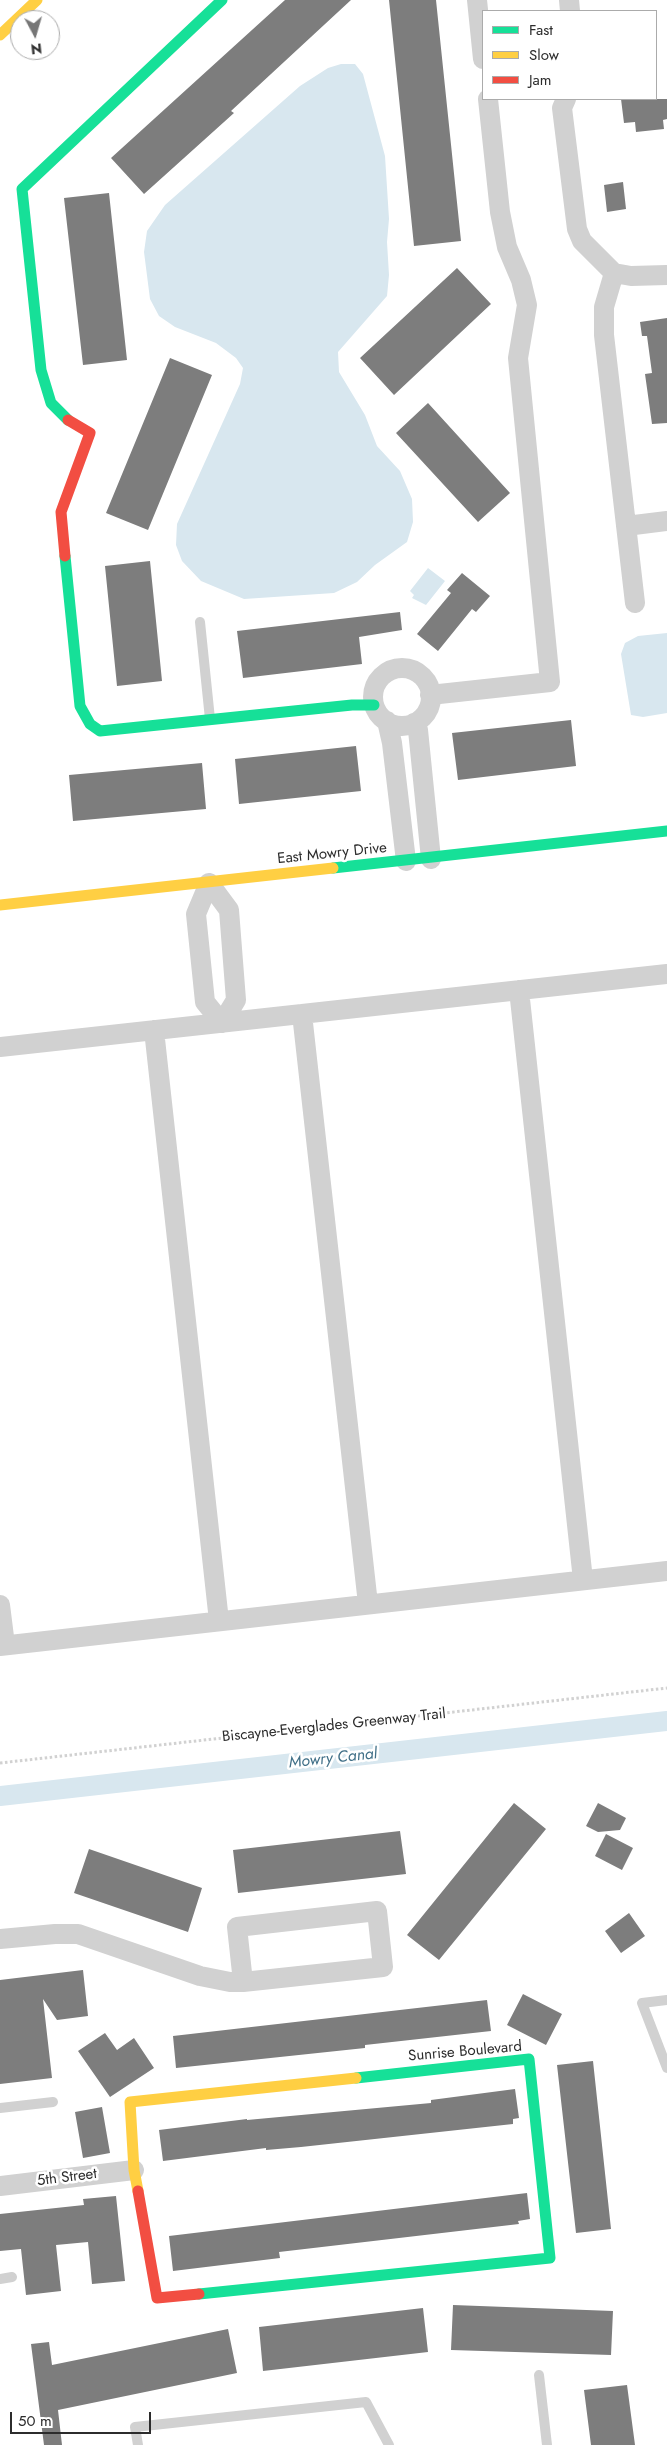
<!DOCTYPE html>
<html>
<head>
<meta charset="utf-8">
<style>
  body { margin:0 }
  #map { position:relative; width:667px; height:2445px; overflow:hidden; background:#fff; font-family:Jost,sans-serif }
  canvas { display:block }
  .legend { position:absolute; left:482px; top:10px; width:175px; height:90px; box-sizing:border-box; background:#fff; border:1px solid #ababab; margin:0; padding:6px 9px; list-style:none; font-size:15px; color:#2c2c2c }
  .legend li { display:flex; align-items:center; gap:10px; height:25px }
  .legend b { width:25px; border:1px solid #ababab }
  .north { position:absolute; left:10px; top:10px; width:50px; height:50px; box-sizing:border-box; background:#fff; border:1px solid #ababab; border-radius:50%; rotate:174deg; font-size:14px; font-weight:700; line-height:20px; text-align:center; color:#2c2c2c }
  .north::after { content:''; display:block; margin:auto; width:18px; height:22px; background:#767676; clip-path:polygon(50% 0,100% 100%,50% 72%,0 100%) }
  .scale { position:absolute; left:10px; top:2412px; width:141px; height:22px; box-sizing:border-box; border:2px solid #2c2c2c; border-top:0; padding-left:6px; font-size:15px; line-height:18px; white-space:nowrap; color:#2c2c2c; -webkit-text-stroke:4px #fff; paint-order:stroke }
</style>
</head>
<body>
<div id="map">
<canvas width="667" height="2445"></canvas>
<ul class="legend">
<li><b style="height:6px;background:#16e098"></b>Fast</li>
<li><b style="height:6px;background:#ffcf43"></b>Slow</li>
<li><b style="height:6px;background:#f24e42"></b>Jam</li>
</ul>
<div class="north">N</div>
<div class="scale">50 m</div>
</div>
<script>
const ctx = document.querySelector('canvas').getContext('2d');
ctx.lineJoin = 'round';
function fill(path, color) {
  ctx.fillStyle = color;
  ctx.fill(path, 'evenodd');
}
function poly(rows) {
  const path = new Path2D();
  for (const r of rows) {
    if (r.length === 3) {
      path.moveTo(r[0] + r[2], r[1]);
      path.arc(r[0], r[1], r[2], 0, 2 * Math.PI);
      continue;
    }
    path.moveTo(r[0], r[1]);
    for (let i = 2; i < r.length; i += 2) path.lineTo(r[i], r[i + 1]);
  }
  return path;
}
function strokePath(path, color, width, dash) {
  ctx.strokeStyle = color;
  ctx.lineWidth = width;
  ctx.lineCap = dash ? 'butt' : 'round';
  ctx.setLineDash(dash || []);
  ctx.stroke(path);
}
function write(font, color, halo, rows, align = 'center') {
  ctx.font = font + ' Jost,sans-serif';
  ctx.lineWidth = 5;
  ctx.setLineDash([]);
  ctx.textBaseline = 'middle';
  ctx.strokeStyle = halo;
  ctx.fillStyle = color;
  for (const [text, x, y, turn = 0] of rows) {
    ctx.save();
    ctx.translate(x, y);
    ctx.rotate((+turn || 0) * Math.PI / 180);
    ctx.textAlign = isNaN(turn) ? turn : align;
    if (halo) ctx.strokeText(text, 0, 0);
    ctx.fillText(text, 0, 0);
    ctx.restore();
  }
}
const water = poly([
  [341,64,355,64,363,74,385,156,389,219,387,242,389,275,387,296,338,352,339,372,365,415,377,446,400,471,412,499,413,522,407,542,375,565,357,582,334,593,244,599,201,581,182,561,176,545,177,524,240,384,243,368,236,358,216,343,175,327,159,316,150,299,144,252,147,231,165,205,300,86,328,68],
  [428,568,445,581,426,605,412,598,414,595,410,591],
  [667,633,667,713,643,717,631,715,621,654,625,643,638,636]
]);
const canal = poly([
  [0,1796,667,1721]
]);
const building = poly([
  [285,0,351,0,231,111,234,113,144,194,111,158],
  [389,0,436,0,461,241,414,246],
  [621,99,667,99,667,119,663,120,664,129,636,132,635,122,624,123],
  [623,182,626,209,607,212,604,185],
  [109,193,127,360,83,365,64,198],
  [457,268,491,304,394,395,360,358],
  [667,318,667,423,652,424,645,374,652,373,647,336,642,336,640,322],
  [170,358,212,375,148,530,106,513],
  [428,403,510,493,478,522,396,433],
  [150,561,162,681,117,686,105,566],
  [462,573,490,596,476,612,472,609,438,651,417,634,451,593,447,590],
  [400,612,402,630,359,637,362,664,243,678,237,631],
  [571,720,576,766,458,780,452,733],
  [356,746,361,791,239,804,235,759],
  [202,763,206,809,73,821,69,775],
  [514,1803,546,1829,439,1960,407,1935],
  [598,1803,626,1818,620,1830,598,1832,586,1826],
  [400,1831,406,1874,238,1893,233,1850],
  [606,1834,633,1848,622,1870,595,1856],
  [89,1849,202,1888,188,1932,74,1893],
  [629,1913,645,1936,621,1953,605,1931],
  [83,1970,88,2016,57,2020,43,1999,52,2078,0,2084,0,1980],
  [523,1994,562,2014,546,2045,507,2025],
  [487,2000,491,2031,365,2045,365,2048,176,2068,173,2036],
  [105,2033,117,2050,134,2038,154,2068,110,2097,78,2051],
  [593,2061,611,2229,576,2233,557,2065],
  [515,2089,519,2118,513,2119,513,2124,301,2147,266,2150,266,2148,163,2161,159,2130,247,2119,247,2120,431,2103,431,2100],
  [102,2107,110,2153,83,2158,75,2112],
  [527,2193,530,2219,518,2221,519,2224,279,2252,280,2258,173,2271,169,2236],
  [116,2196,125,2281,92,2284,88,2242,56,2245,61,2291,26,2295,21,2249,0,2251,0,2214,84,2205,83,2199],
  [453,2305,613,2311,611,2355,451,2350],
  [423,2308,428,2352,263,2371,259,2327],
  [228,2329,237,2373,58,2410,62,2445,44,2445,31,2344,49,2342,52,2365],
  [627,2385,635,2445,591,2445,584,2390]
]);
const path = poly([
  [0,1763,667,1688]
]);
const lane = poly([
  [200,622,210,719],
  [667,2000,642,2003,667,2068],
  [0,2108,53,2102],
  [0,2279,12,2277],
  [539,2375,547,2445],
  [138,2445,135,2427,366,2402,389,2445]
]);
const street = poly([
  [477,0,483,59],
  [569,0,570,11],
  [566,99,562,108,577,229,582,241,614,273,631,276,667,275],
  [614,273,604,307,604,335,635,603],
  [626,526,667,521],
  [402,697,29],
  [430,695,550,682,518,358,527,305,521,280,507,247,500,212,488,99],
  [387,721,392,743,406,861],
  [414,723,418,730,431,859],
  [209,883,229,910,236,1000,222,1023,205,1002,196,914,209,883],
  [519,990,583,1580],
  [302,1014,368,1604],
  [154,1030,219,1621],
  [0,1047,667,974],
  [0,1605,5,1645],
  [0,1646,667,1571],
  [0,1939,55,1934,78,1934,200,1976,230,1982,243,1982,383,1967,377,1911,237,1927,243,1982],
  [0,2186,134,2170]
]);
const fast = poly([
  [68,420,51,403,41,370,22,189,222,0],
  [65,556,80,706,90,724,100,731,352,705,374,705],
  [333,868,667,831],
  [356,2078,529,2059],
  [199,2294,550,2258,529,2059]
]);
const slow = poly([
  [0,35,37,0],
  [0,905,333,868],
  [138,2191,134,2170,130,2102,356,2078]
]);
const jam = poly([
  [65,556,61,512,90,433,68,420],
  [138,2191,157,2298,199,2294]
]);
const streetNames = [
  ["East Mowry Drive",332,854,-6],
  ["Biscayne-Everglades Greenway Trail",334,1726,-6],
  ["Sunrise Boulevard",465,2052,-5],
  ["5th Street",67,2178,-7]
];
const waterNames = [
  ["Mowry Canal",333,1759,-6]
];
fill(water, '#d8e7ef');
strokePath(canal, '#d8e7ef', 20);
fill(building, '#7d7d7d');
strokePath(path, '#d1d1d1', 3, [2.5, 2.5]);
strokePath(lane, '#d1d1d1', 10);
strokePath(street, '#d1d1d1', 20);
strokePath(fast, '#16e098', 11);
strokePath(slow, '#ffcf43', 11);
strokePath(jam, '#f24e42', 11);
write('15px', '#2c2c2c', '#fff', streetNames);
write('italic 16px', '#417088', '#fff', waterNames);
</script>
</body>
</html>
